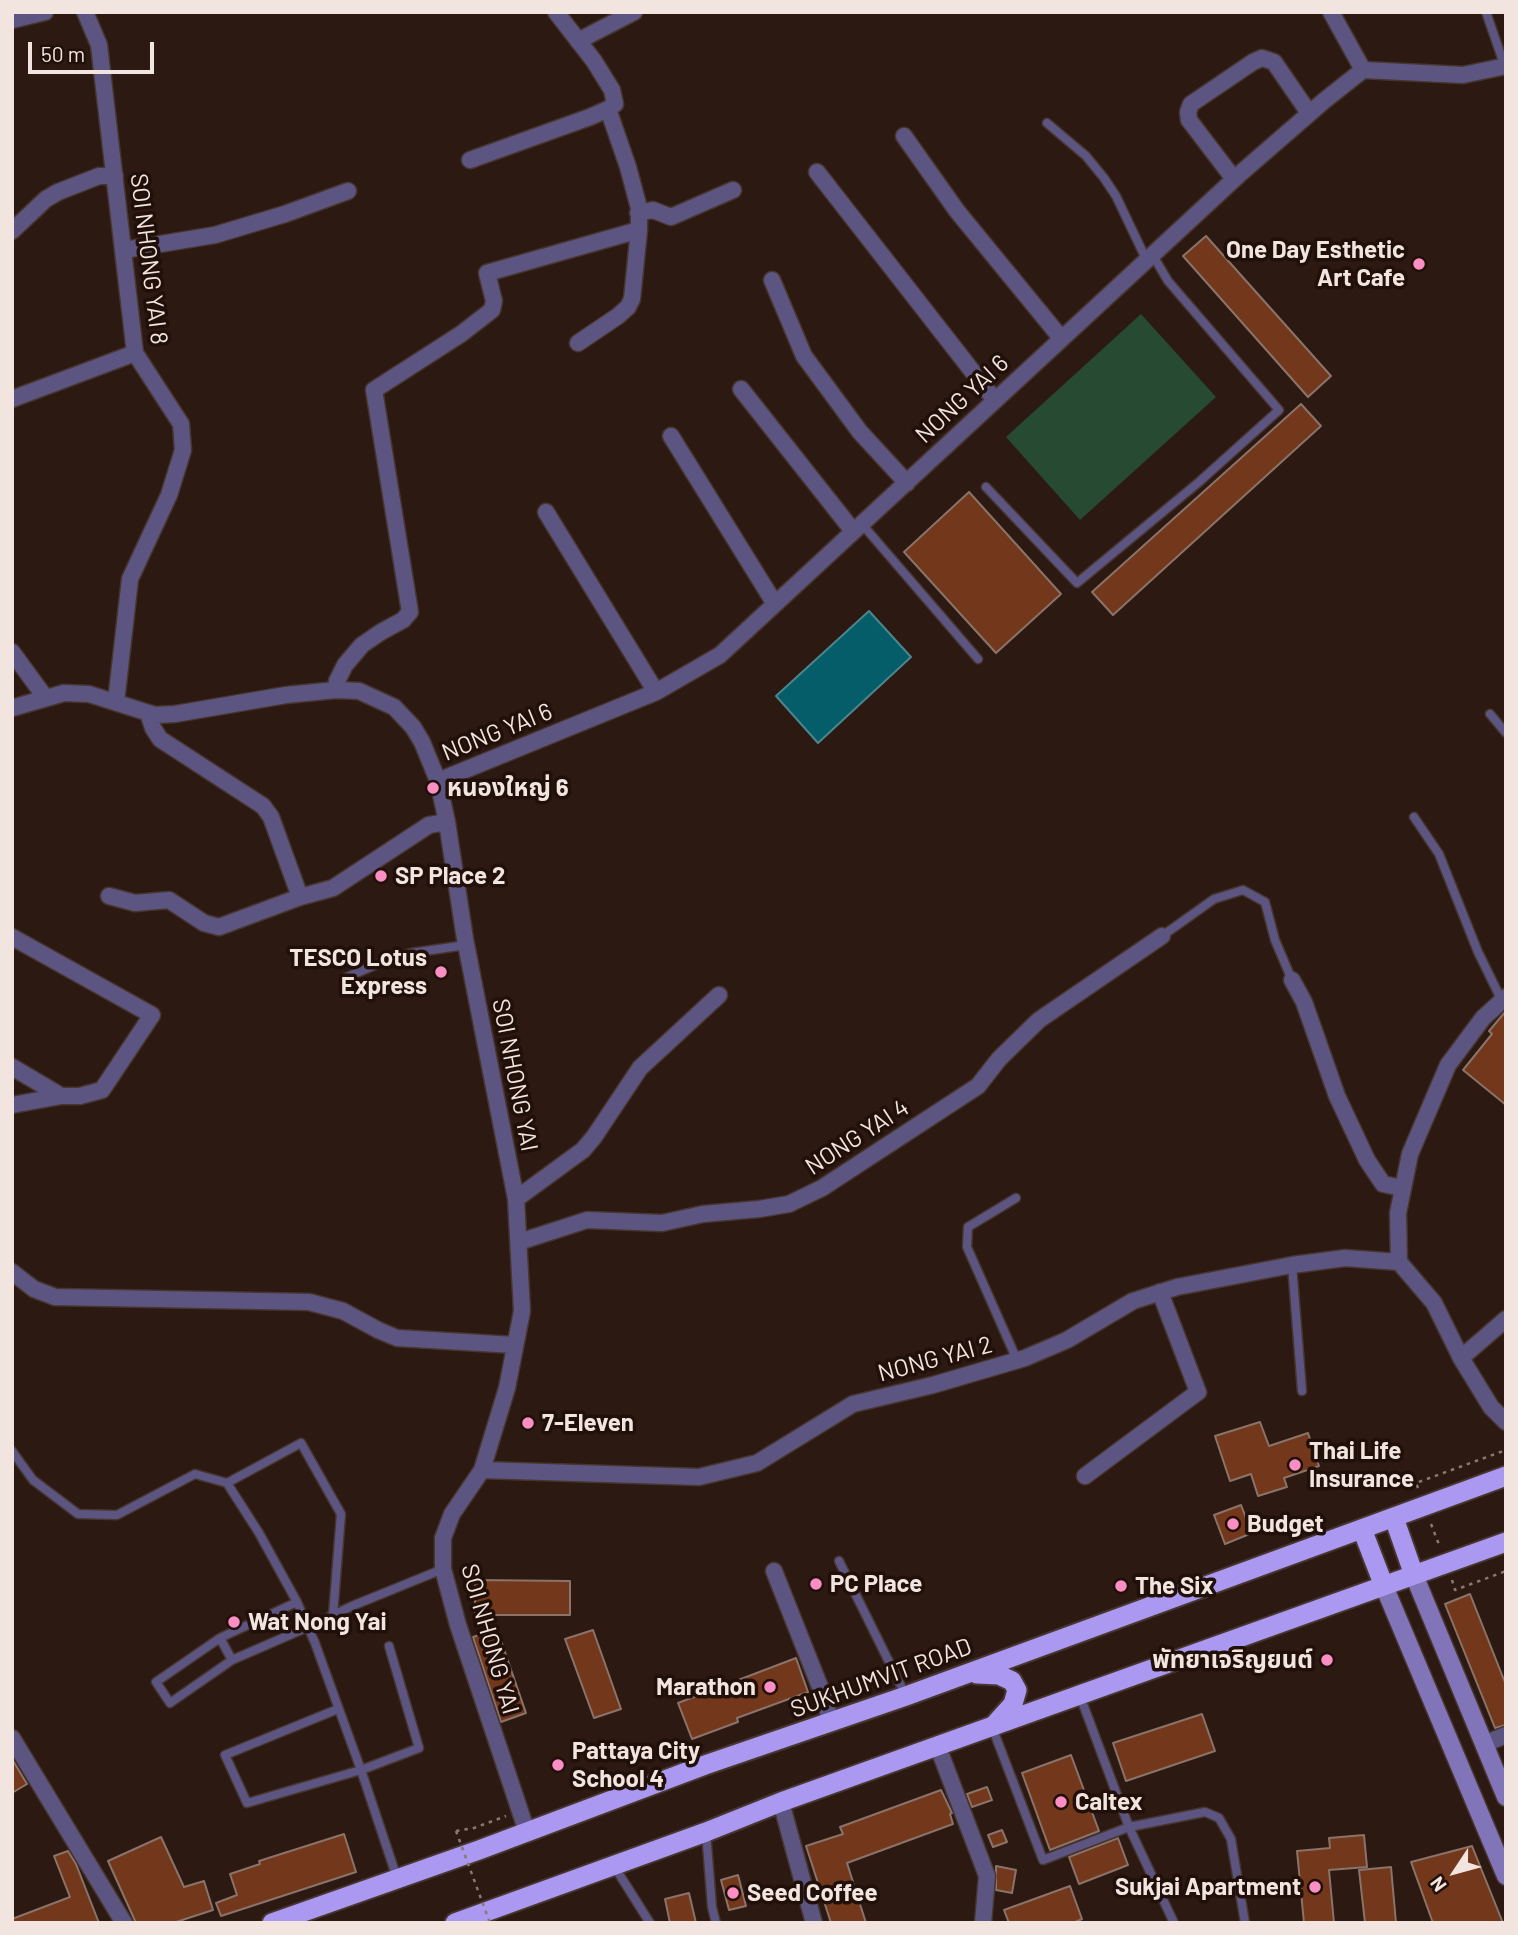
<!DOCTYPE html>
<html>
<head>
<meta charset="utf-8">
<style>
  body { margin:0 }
  #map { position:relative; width:1518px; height:1935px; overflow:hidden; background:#2b1912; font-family:Barlow,sans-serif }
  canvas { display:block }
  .frame { position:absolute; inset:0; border:14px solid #f2e5e0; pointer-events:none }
  .north { position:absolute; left:1420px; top:1837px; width:70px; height:70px; -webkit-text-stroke:5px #211009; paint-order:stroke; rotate:234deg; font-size:19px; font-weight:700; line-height:28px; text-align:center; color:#f2e5e0 }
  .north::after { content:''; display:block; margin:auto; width:24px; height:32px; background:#f2e5e0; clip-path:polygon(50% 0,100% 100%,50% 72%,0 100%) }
  .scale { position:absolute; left:28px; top:42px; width:126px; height:32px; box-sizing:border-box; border:4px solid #f2e5e0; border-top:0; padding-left:9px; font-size:21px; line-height:24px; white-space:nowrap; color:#f2e5e0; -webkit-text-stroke:5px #211009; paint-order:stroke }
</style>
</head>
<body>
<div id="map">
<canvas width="1518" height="1935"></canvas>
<div class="frame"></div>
<div class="north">N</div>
<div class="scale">50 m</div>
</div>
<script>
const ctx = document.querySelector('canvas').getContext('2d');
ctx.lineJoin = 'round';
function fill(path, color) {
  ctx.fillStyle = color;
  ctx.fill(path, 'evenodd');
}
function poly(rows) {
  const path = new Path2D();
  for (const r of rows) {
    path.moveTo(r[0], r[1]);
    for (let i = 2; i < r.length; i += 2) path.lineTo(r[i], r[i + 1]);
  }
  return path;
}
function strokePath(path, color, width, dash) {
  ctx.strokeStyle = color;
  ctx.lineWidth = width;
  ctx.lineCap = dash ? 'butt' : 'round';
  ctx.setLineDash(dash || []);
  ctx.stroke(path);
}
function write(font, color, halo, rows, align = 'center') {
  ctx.font = font + ' Barlow,"Noto Sans Thai",sans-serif';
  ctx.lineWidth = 7;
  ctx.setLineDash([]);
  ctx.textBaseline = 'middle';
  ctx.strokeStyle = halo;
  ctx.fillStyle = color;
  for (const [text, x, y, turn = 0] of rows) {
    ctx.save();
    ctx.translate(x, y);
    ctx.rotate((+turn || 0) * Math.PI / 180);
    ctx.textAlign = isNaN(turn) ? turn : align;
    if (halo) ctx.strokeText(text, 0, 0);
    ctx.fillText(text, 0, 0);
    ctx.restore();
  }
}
const green = poly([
  [1141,314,1216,397,1080,520,1006,437]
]);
const water = poly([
  [869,611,911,657,818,743,776,696,869,611]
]);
const building = poly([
  [1206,236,1331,376,1308,397,1183,256,1206,236],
  [1301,404,1321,426,1113,615,1092,592,1301,404],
  [969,492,1061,594,996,653,904,552,969,492],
  [1506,1011,1506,1105,1463,1070,1492,1034,1489,1031,1506,1011],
  [1260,1422,1269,1446,1308,1433,1319,1466,1284,1478,1287,1487,1258,1496,1251,1474,1230,1481,1215,1436,1260,1422],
  [1241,1505,1252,1533,1225,1544,1214,1515,1241,1505],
  [475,1580,570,1581,570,1615,475,1615,475,1580],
  [1470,1594,1506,1685,1506,1725,1495,1728,1445,1604,1470,1594],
  [497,1629,526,1713,501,1722,473,1637,497,1629],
  [593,1630,621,1709,594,1718,565,1639,593,1630],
  [796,1658,808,1692,737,1718,738,1722,692,1739,678,1703,796,1658],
  [1202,1714,1215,1751,1126,1781,1113,1743,1202,1714],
  [1071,1755,1099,1831,1050,1850,1022,1773,1071,1755],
  [12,1759,27,1784,12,1793,12,1759],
  [987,1787,992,1800,972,1807,967,1794,987,1787],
  [941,1790,952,1813,950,1814,953,1824,847,1863,866,1923,831,1923,806,1846,843,1834,840,1827,941,1790],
  [1002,1830,1007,1842,993,1847,988,1835,1002,1830],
  [344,1834,356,1872,221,1916,216,1903,237,1895,230,1874,260,1864,259,1861,344,1834],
  [1364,1835,1367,1867,1329,1870,1334,1923,1304,1923,1297,1851,1330,1848,1329,1838,1364,1835],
  [161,1837,184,1887,204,1881,213,1910,173,1923,136,1923,108,1861,161,1837],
  [1118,1838,1128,1865,1079,1884,1069,1857,1118,1838],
  [1472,1846,1503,1923,1433,1923,1411,1862,1472,1846],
  [68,1851,76,1864,99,1923,12,1923,12,1919,70,1897,54,1856,68,1851],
  [996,1866,1016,1870,1012,1893,996,1890,996,1866],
  [1391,1867,1396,1923,1365,1923,1359,1870,1391,1867],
  [738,1875,746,1906,729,1910,721,1880,738,1875],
  [1070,1886,1082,1919,1073,1923,1009,1923,1004,1910,1070,1886],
  [689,1893,696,1923,670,1923,665,1899,689,1893]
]);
const path = poly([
  [1418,1488,1416,1483,1506,1450],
  [1431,1524,1440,1547],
  [1452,1580,1455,1590,1506,1571],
  [456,1831,474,1828,506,1816]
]);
const service = poly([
  [1486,12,1505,67],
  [1047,123,1086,156,1104,178,1116,196,1146,259],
  [986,487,1077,583,1199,482,1279,410,1168,281,1152,254],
  [861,523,978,659],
  [1490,714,1506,733],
  [1414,817,1439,854,1478,952,1502,1001],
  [1162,936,1214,899,1243,890,1265,902,1275,940,1292,980],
  [345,978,387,960,411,953,466,945],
  [1016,1198,968,1227,967,1247,1017,1360],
  [1292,1265,1302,1391],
  [12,1451,33,1480,78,1514,117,1515,195,1474,227,1483,259,1533,297,1602],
  [227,1483,301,1443,341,1514,333,1615],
  [839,1561,906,1696],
  [220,1638,156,1682,170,1703,232,1660],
  [1080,1696,1129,1827,1174,1923],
  [338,1709,225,1755,247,1803,361,1770,419,1748,389,1646],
  [992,1727,1043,1860,1129,1827,1205,1812,1219,1818,1231,1839,1245,1923],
  [706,1832,712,1907,716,1923],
  [614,1866,650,1923],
  [397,1878,361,1770,315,1643,308,1627,297,1602,220,1638,232,1660,308,1627,352,1606,443,1569]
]);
const minor = poly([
  [85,12,99,45,135,353,181,424,183,450,169,495,130,579,116,702],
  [1331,12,1363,70],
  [12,20,45,12],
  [578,41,634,12],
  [904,136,957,211,1061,338],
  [470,160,590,117,608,109,615,104,612,90,594,61,556,12],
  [817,172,994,399],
  [1234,179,1189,120,1188,112,1191,104,1253,62,1262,58,1274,62,1309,113],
  [638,213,653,210,671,217,733,190],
  [12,231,46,199,58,192,99,176,115,176],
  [124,250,215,235,285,214,348,191],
  [772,280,804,356,860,432,907,483],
  [578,343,618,316,628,307,632,299,639,230],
  [741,389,853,531],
  [12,399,135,353],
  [671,436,775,604],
  [546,512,656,692],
  [12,652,45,697],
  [336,690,337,681,345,665,362,645,381,632,403,620,410,612,374,390,461,334,492,310,494,301,487,273,639,230,639,208,628,167,608,109],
  [12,708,64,693,89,694,155,715,175,714,286,695,336,690,359,691,394,707,413,727,422,742,438,781,447,822,465,939,516,1199,522,1311,507,1388,482,1470,452,1514,443,1538,443,1569,458,1625,527,1832],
  [148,713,153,728,160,739,263,806,271,817,300,897],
  [438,781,656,692,720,655,1242,172,1325,100,1363,70,1463,75,1506,66],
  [109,896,135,903,169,900,204,923,219,927,300,897,333,888,429,825,447,822],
  [12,937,152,1015,102,1090,80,1096,61,1096,12,1067],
  [1292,980,1304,1002,1337,1096,1367,1160,1383,1184,1402,1188],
  [1506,997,1483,1018,1448,1065,1410,1154,1398,1213,1399,1262,1434,1303,1461,1358,1491,1407,1506,1422],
  [12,1105,61,1096],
  [516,1199,583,1150,594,1137,640,1068,719,995],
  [519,1242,587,1220,662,1223,703,1214,759,1209,789,1204,822,1188,978,1086,999,1059,1039,1020,1162,936],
  [12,1272,34,1289,55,1297,309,1302,343,1311,378,1330,397,1338,514,1345],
  [1461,1358,1506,1319],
  [482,1470,699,1477,757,1463,853,1404,933,1385,1025,1358,1067,1340,1133,1301,1177,1287,1292,1265,1345,1258,1399,1262],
  [1085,1476,1198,1392,1160,1292],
  [774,1571,826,1702,830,1723],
  [12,1738,124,1923],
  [1484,1744,1506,1735],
  [938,1747,987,1876,983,1923],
  [781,1802,814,1923]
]);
const secondary = poly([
  [1414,1575,1506,1797],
  [1384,1586,1506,1876]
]);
const trunk = poly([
  [1394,1518,1414,1575],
  [1362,1529,1384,1586],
  [977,1674,999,1675,1012,1681,1017,1690,1013,1704,994,1725],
  [272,1923,479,1850,705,1765,906,1696,1506,1476],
  [455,1923,706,1832,781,1802,1506,1542]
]);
const pathBridge = poly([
  [456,1831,490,1923]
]);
const markers = [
  [1419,264,7,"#fb8fc4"],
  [433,788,7,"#fb8fc4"],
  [381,876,7,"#fb8fc4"],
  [441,972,7,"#fb8fc4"],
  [528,1423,7,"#fb8fc4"],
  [1295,1465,7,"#fb8fc4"],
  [1233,1524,7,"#fb8fc4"],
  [816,1584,7,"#fb8fc4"],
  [1121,1586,7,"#fb8fc4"],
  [234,1622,7,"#fb8fc4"],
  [1327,1660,7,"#fb8fc4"],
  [770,1687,7,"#fb8fc4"],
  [558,1765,7,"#fb8fc4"],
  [1061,1802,7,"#fb8fc4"],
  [1315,1887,7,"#fb8fc4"],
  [733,1893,7,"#fb8fc4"]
];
const poiNames = [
  ["One Day Esthetic",1405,250,"right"],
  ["Art Cafe",1405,278,"right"],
  ["หนองใหญ่ 6",447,788],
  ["SP Place 2",395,876],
  ["TESCO Lotus",427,958,"right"],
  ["Express",427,986,"right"],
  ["7-Eleven",542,1423],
  ["Thai Life",1309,1451],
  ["Insurance",1309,1479],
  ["Budget",1247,1524],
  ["PC Place",830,1584],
  ["The Six",1135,1586],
  ["Wat Nong Yai",248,1622],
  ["พัทยาเจริญยนต์",1313,1660,"right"],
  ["Marathon",756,1687,"right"],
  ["Pattaya City",572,1751],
  ["School 4",572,1779],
  ["Caltex",1075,1802],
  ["Sukjai Apartment",1301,1887,"right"],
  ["Seed Coffee",747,1893]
];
const streetNames = [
  ["SOI NHONG YAI 8",149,259,83],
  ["NONG YAI 6",962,399,-43],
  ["NONG YAI 6",497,732,-22],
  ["SOI NHONG YAI",515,1075,79],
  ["NONG YAI 4",857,1137,-33],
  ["NONG YAI 2",935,1359,-15],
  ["SOI NHONG YAI",490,1639,74],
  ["SUKHUMVIT ROAD",881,1678,-20]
];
fill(green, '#274a33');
fill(water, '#055d6a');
strokePath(water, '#4c868d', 2);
fill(building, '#73371b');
strokePath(building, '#8a7369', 2);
strokePath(service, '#47362f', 11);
strokePath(minor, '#47362f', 19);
strokePath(secondary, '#47362f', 21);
strokePath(trunk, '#47362f', 23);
strokePath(path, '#897973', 2.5, [3.5, 5]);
strokePath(service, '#5d5581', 8);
strokePath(minor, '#5d5581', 16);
strokePath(secondary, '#8174b9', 18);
strokePath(trunk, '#aa98f1', 19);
strokePath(pathBridge, '#897973', 2.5, [3.5, 5]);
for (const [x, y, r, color] of markers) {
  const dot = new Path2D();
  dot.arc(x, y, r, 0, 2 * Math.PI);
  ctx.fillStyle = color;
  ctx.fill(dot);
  strokePath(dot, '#211009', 2.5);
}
write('bold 24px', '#f2e5e0', '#211009', poiNames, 'left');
write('24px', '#f2e5e0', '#211009', streetNames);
</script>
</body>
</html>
